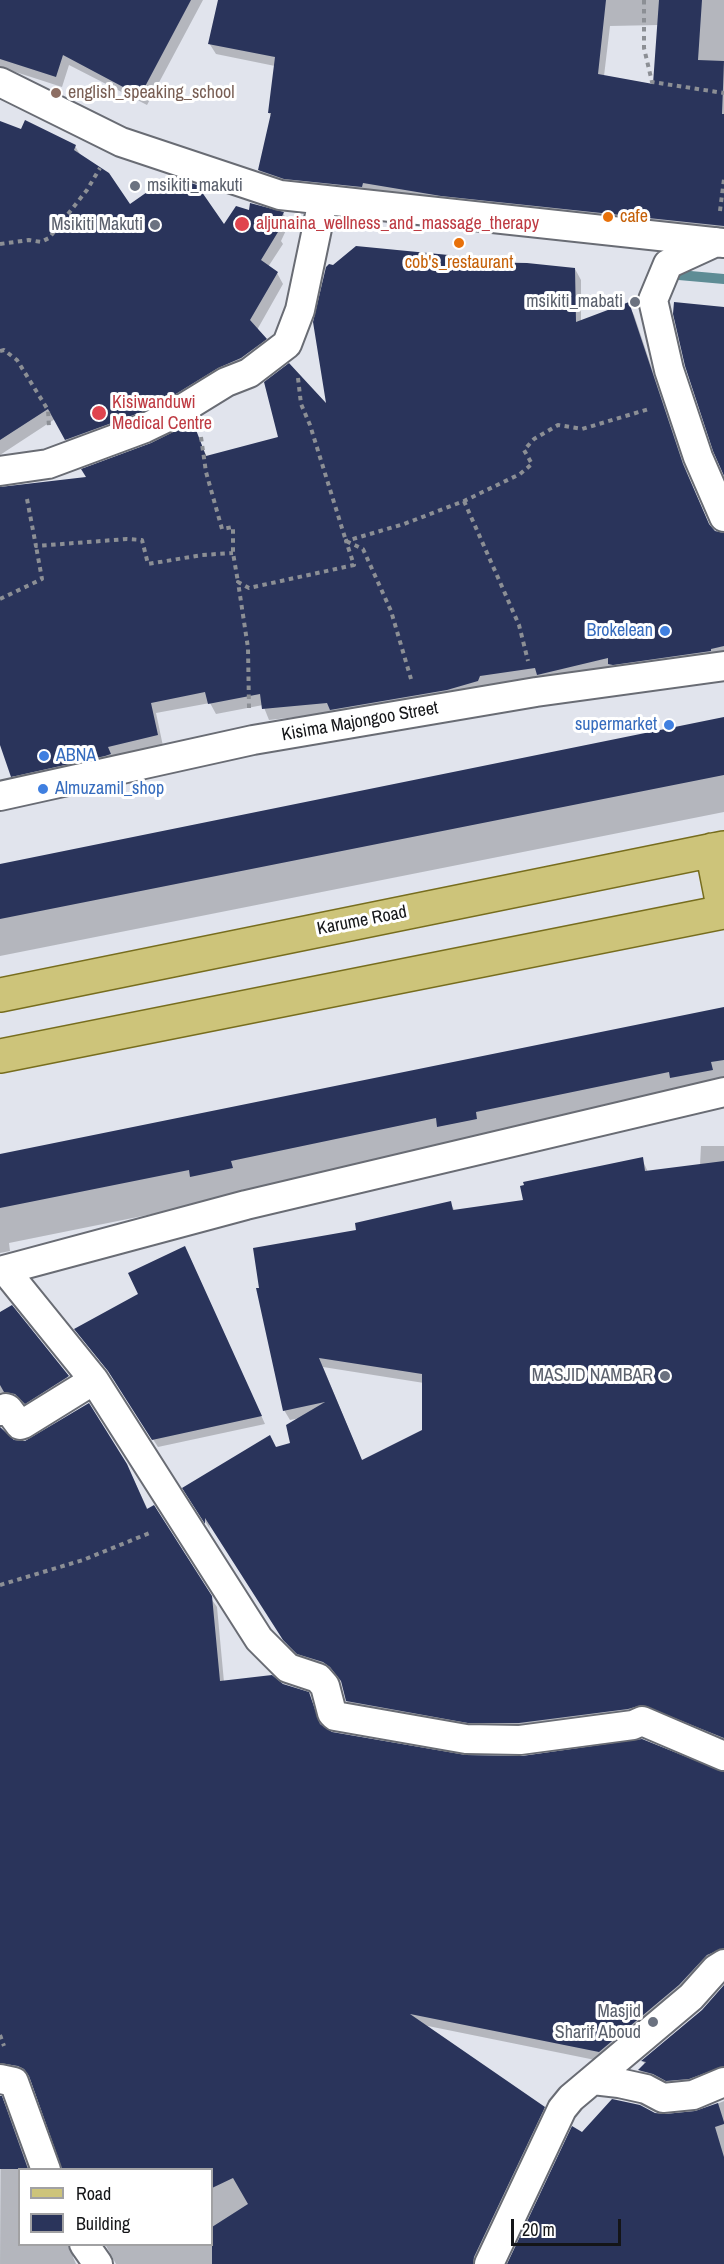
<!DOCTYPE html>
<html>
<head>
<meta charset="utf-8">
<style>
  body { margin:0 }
  #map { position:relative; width:724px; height:2264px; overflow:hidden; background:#e1e4ed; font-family:"Archivo Narrow",sans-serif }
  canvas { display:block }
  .legend { position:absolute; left:18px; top:2168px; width:195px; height:78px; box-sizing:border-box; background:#fff; border:2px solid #a1a1a3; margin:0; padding:8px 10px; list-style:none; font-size:18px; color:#141518 }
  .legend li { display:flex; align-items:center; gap:12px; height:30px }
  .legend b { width:30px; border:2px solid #a1a1a3 }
  .scale { position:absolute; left:511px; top:2219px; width:110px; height:27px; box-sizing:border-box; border:3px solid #141518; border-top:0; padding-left:8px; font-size:18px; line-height:21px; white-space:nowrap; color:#141518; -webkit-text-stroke:4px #fff; paint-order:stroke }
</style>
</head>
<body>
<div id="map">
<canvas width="724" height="2264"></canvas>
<ul class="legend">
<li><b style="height:8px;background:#cdc47a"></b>Road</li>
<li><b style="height:16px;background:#2a345b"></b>Building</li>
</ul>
<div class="scale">20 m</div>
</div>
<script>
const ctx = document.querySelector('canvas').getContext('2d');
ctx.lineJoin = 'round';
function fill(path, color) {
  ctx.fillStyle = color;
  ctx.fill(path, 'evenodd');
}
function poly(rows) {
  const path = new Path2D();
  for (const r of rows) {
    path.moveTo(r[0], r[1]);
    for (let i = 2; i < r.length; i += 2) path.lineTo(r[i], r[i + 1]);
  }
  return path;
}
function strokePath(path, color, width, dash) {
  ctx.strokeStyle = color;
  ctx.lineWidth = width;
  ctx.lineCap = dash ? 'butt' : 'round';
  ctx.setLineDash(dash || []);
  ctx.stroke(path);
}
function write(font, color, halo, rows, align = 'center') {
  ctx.font = font + ' "Archivo Narrow",sans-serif';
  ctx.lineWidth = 6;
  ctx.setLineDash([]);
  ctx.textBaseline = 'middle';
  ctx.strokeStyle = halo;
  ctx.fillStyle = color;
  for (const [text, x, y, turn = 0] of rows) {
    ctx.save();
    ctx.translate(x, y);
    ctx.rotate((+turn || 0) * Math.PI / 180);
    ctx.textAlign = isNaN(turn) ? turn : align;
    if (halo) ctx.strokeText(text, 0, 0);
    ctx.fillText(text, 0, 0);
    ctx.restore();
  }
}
const shadow = poly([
  [0,0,203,0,147,105,69,65,62,87,0,67],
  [219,0,724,0,724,236,266,181,259,170,271,116,269,113,275,66,216,54,209,43],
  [659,25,655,86,604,76,610,26],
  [0,123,75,146,81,156,129,206,224,227,250,213,283,213,289,224,281,241,283,244,268,267,277,273,283,284,257,330,272,350,73,450,55,419,0,455],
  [468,259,471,264,575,269,581,280,581,321,628,304,634,315,688,475,711,529,714,532,724,535,724,657,333,713,269,720,263,705,216,714,210,703,156,713,163,746,19,787,0,744,0,488,88,478,192,424,207,457,280,438,328,408],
  [724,718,724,812,0,956,0,866],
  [724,1008,724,1105,207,1203,9,1243,10,1251,0,1253,0,1156],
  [701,1146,724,1146,724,1745,649,1714,525,1733,353,1711,347,1701,343,1684,338,1677,330,1672,304,1663,291,1650,209,1523,210,1529,190,1498,277,1449,292,1444,300,1418,290,1420,284,1410,358,1231,450,1203,455,1211,525,1201,525,1183,571,1172,642,1159,648,1172,700,1165],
  [323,1367,424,1383,424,1430,362,1461],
  [189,1256,265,1424,158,1447,114,1379,76,1329,140,1295],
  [11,1307,74,1386,31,1413,23,1404,13,1401,0,1405,0,1314],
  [0,1428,14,1442,126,1464,148,1510,217,1607,224,1682,282,1685,308,1693,322,1727,331,1733,463,1757,724,1774,724,1959,605,2062,423,2025,544,2108,549,2118,481,2264,116,2264,105,2244,212,2244,212,2170,63,2170,32,2080,9,2072,0,2074],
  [724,1989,724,2076,695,2088,646,2080,640,2071,645,2065,643,2061,703,2011],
  [1,2097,7,2108,29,2170,20,2170,20,2244,77,2244,74,2248,73,2257,76,2264,0,2264],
  [724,2101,724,2264,509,2264,582,2134,664,2116,695,2113]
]);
const stream = poly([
  [679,275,724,279]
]);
const building = poly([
  [0,0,191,0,140,96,63,55,56,77,0,59],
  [218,0,606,0,598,74,653,84,659,0,702,0,698,60,724,61,722,114,724,114,724,226,441,196,363,183,362,187,284,179,258,170,271,113,268,113,275,57,208,44],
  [25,120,76,145,74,150,109,173,130,204,170,176,197,185,224,224,236,206,249,210,250,203,284,212,276,229,278,232,261,260,278,272,250,320,267,339,241,358,218,368,166,400,139,413,65,440,48,409,0,440,0,121,21,129],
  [356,246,469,257,469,262,527,263,575,268,576,322,629,302,683,464,709,524,715,531,724,533,724,646,711,649,711,651,613,665,608,664,608,658,537,675,535,668,480,676,478,681,447,690,330,710,327,703,262,709,260,694,208,704,205,692,151,703,158,735,108,747,111,754,105,756,11,777,0,745,0,487,86,477,81,469,151,443,193,422,206,456,278,437,264,382,289,363,326,403,313,322,326,267,329,264,333,265],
  [674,302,724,307,724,476,713,451,685,366,673,314],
  [724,717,724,775,0,919,0,864],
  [724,1007,724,1060,711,1062,713,1070,670,1078,669,1072,476,1112,477,1119,437,1127,436,1118,231,1161,233,1168,190,1177,189,1170,0,1208,0,1154],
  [643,1157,645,1171,724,1161,724,1738,642,1705,628,1709,519,1723,468,1723,346,1701,341,1681,330,1667,323,1662,297,1654,283,1640,205,1518,205,1524,182,1488,270,1435,276,1447,290,1443,286,1425,325,1402,283,1411,256,1288,259,1288,253,1248,356,1230,355,1223,451,1201,453,1210,523,1200,520,1186,524,1185,523,1182],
  [319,1358,422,1374,422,1430,362,1460],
  [185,1246,262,1416,152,1440,108,1371,74,1329,138,1294,128,1273],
  [12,1305,69,1376,25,1404,15,1394,4,1392,0,1385,0,1312],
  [89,1403,127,1464,147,1509,154,1505,212,1596,220,1681,272,1675,283,1684,309,1692,320,1724,332,1732,466,1755,522,1756,642,1739,724,1772,724,1948,707,1955,679,1985,599,2052,410,2014,545,2107,474,2257,473,2264,212,2264,212,2227,248,2204,233,2178,212,2188,212,2169,62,2169,29,2076,24,2069,18,2066,0,2063,0,1427,14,1440,25,1441],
  [724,1985,724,2066,689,2079,666,2081,653,2074,638,2070,646,2062,641,2061,702,2010],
  [0,2096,2,2096,28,2169,0,2169],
  [612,2099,640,2105,655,2113,665,2114,695,2111,718,2103,724,2122,724,2124,715,2127,724,2157,724,2264,507,2264,572,2126,582,2132]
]);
const path = poly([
  [644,0,644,48,652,82,724,93],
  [720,211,724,179],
  [0,244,29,240,41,242,49,238,87,190,100,168],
  [0,351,4,350,17,360,48,410,49,428],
  [298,378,301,404,310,425,346,541,363,549,391,611,411,679],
  [201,437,206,472,222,529,233,527,233,553,238,582],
  [27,499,36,546,127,539,142,540,148,564,202,555,233,553],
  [464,501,519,625,528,661],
  [0,599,42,579,36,546],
  [249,708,248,648,238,582,249,588,354,565,346,541,404,524,464,501,520,474,532,464,524,450,534,439,558,425,582,429,649,409],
  [0,1585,83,1560,152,1532],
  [0,2035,4,2046]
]);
const street = poly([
  [0,82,121,142,280,195,724,243],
  [716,242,668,264,653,300,669,370,698,457,724,517],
  [0,471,48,464,145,428,174,414,226,382,249,373,287,344,300,310,323,200],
  [0,796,253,740,536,692,724,666],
  [5,1270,94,1380,259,1639,288,1668,318,1678,325,1686,332,1713,335,1716,466,1739,520,1740,633,1725,642,1721,724,1756],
  [0,1271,246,1205,724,1092],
  [0,1411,6,1408,8,1409,20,1425,23,1424,94,1380],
  [0,2079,14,2082,46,2170],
  [593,2080,619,2083,646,2089,663,2098,693,2095,724,2082],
  [84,2244,98,2264],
  [489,2264,562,2109,571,2098,691,1997,716,1969,724,1964]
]);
const primary = poly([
  [712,850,724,911],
  [0,995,724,848],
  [0,1056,724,912]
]);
const markers = [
  [56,93,6,"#8d6e63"],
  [135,186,6,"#6b7280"],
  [608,217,6,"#e8710a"],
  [242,224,8,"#e0444e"],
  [155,225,6,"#6b7280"],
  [459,243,6,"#e8710a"],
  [635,302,6,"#6b7280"],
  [99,413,8,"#e0444e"],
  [665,631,6,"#3f7fe0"],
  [669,725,6,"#3f7fe0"],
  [44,756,6,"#3f7fe0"],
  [43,789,6,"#3f7fe0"],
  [665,1376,6,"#6b7280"],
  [653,2022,6,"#6b7280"]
];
const educationNames = [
  ["english_speaking_school",68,93]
];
const worshipNames = [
  ["msikiti_makuti",147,186,"left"],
  ["Msikiti Makuti",143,225],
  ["msikiti_mabati",623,302],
  ["MASJID NAMBAR",653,1376],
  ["Masjid",641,2012],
  ["Sharif Aboud",641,2033]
];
const foodNames = [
  ["cafe",620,217],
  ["cob's_restaurant",459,263,"center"]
];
const healthNames = [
  ["aljunaina_wellness_and_massage_therapy",256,224],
  ["Kisiwanduwi",112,403],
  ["Medical Centre",112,424]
];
const shopNames = [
  ["Brokelean",653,631],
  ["supermarket",657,725],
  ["ABNA",56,756,"left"],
  ["Almuzamil_shop",55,789,"left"]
];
const streetNames = [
  ["Kisima Majongoo Street",360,722,-10],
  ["Karume Road",362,921,-11]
];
fill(shadow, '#0003');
strokePath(stream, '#5e8c95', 10);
fill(building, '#2a345b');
strokePath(street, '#696c74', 32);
strokePath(primary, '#776d1e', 36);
strokePath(path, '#8c8f95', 4, [4.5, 4.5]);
strokePath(street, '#fff', 28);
strokePath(primary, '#cdc47a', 33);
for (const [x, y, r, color] of markers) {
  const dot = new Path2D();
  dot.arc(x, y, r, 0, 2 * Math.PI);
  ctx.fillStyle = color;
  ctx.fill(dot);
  strokePath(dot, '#fff', 2);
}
write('18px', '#785e54', '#fff', educationNames, 'left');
write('18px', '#5b616d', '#fff', worshipNames, 'right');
write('18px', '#c56008', '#fff', foodNames, 'left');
write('18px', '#be3a42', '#fff', healthNames, 'left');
write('18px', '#366cbe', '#fff', shopNames, 'right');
write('18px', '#141518', '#fff', streetNames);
</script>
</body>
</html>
